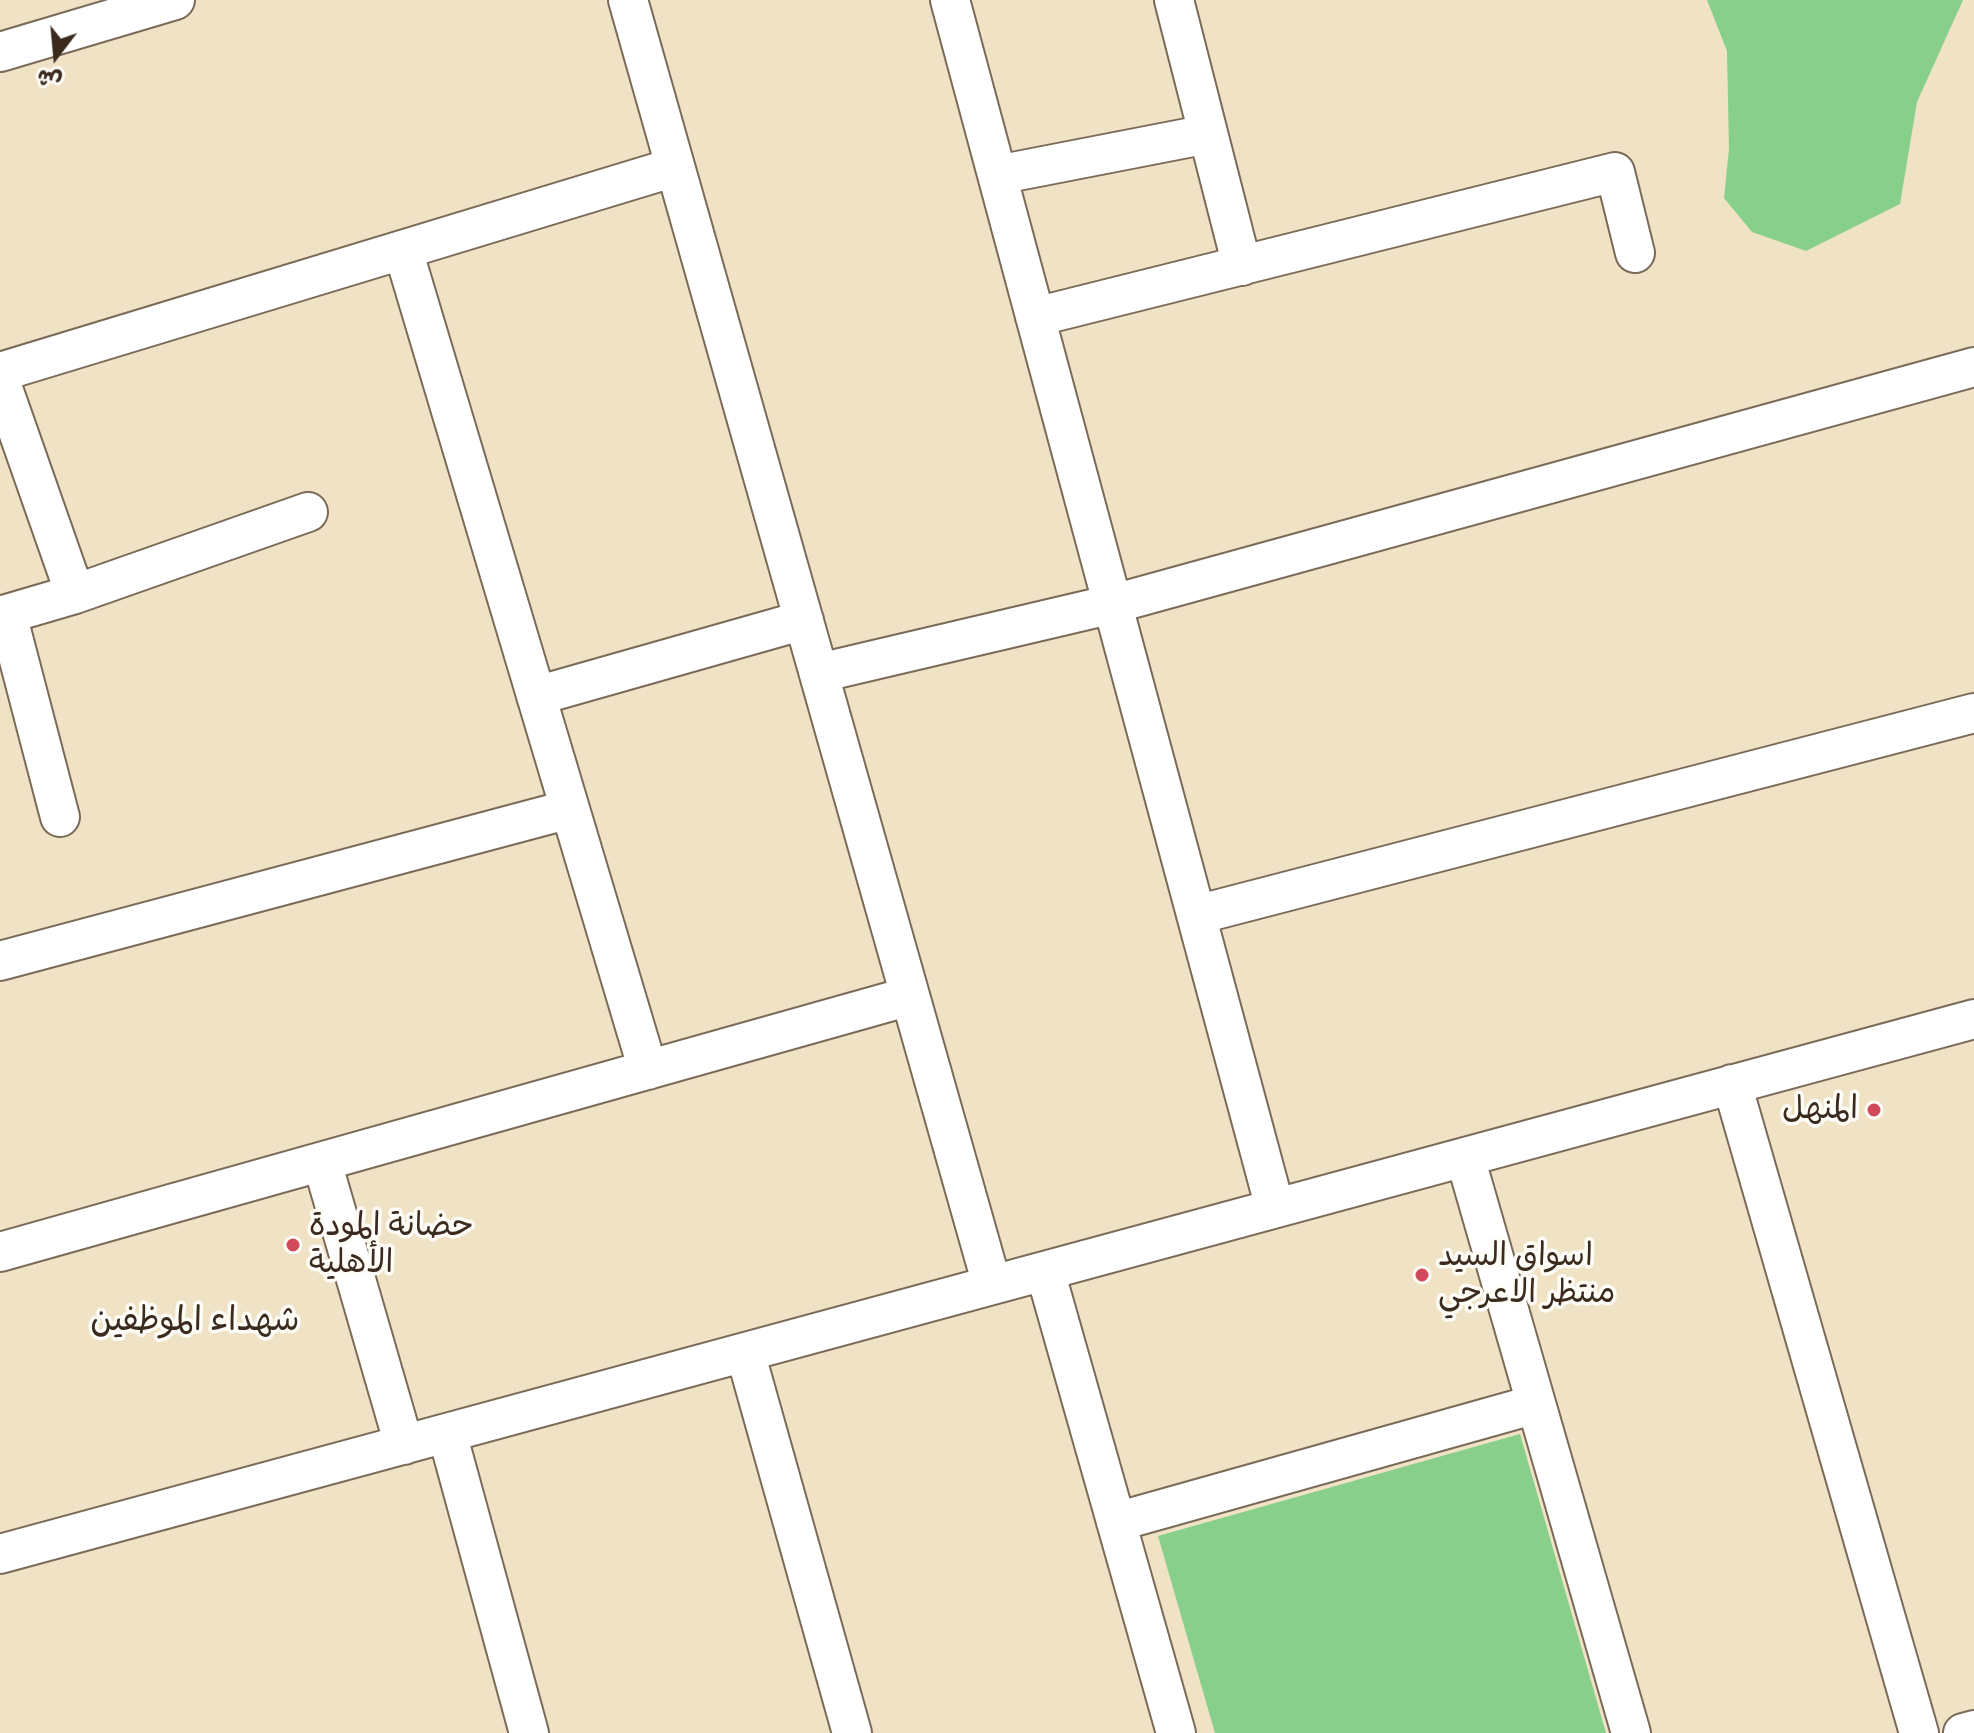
<!DOCTYPE html>
<html>
<head>
<meta charset="utf-8">
<style>
  body { margin:0 }
  #map { position:relative; width:1974px; height:1733px; overflow:hidden; background:#f0e2c5; font-family:Caveat,"Playpen Sans Arabic",sans-serif }
  canvas { display:block }
  .north { position:absolute; left:16px; top:16px; width:80px; height:80px; -webkit-text-stroke:6px #fdfcf7; paint-order:stroke; rotate:196deg; font-size:22px; font-weight:700; line-height:32px; text-align:center; color:#3b2a1e }
  .north::after { content:''; display:block; margin:auto; width:28px; height:36px; background:#3b2a1e; clip-path:polygon(50% 0,100% 100%,50% 72%,0 100%) }
</style>
</head>
<body>
<div id="map">
<canvas width="1974" height="1733"></canvas>
<div class="north">ش</div>
</div>
<script>
const ctx = document.querySelector('canvas').getContext('2d');
ctx.lineJoin = 'round';
function fill(path, color) {
  ctx.fillStyle = color;
  ctx.fill(path, 'evenodd');
}
function poly(rows) {
  const path = new Path2D();
  for (const r of rows) {
    path.moveTo(r[0], r[1]);
    for (let i = 2; i < r.length; i += 2) path.lineTo(r[i], r[i + 1]);
  }
  return path;
}
function strokePath(path, color, width, dash) {
  ctx.strokeStyle = color;
  ctx.lineWidth = width;
  ctx.lineCap = dash ? 'butt' : 'round';
  ctx.setLineDash(dash || []);
  ctx.stroke(path);
}
function write(font, color, halo, rows, align = 'center') {
  ctx.font = font + ' Caveat,"Playpen Sans Arabic",sans-serif';
  ctx.lineWidth = 7;
  ctx.setLineDash([]);
  ctx.textBaseline = 'middle';
  ctx.strokeStyle = halo;
  ctx.fillStyle = color;
  for (const [text, x, y, turn = 0] of rows) {
    ctx.save();
    ctx.translate(x, y);
    ctx.rotate((+turn || 0) * Math.PI / 180);
    ctx.textAlign = isNaN(turn) ? turn : align;
    if (halo) ctx.strokeText(text, 0, 0);
    ctx.fillText(text, 0, 0);
    ctx.restore();
  }
}
const green = poly([
  [1707,0,1963,0,1917,102,1900,204,1806,251,1752,232,1724,198,1729,149,1727,51],
  [1520,1434,1606,1733,1215,1733,1158,1536]
]);
const minor = poly([
  [628,0,992,1285],
  [950,0,1275,1208],
  [1174,0,1242,266],
  [0,52,175,0],
  [997,175,1208,134],
  [403,250,648,1070],
  [1035,317,1615,172,1635,253],
  [0,372,675,167],
  [0,380,75,594],
  [7,614,60,817],
  [0,616,75,594,308,512],
  [819,673,1113,604,1974,367],
  [536,696,804,620],
  [1196,915,1974,713],
  [0,961,570,809],
  [1732,1084,1919,1733],
  [1465,1157,1631,1733],
  [322,1162,404,1445],
  [0,1252,910,996],
  [1045,1271,1176,1733],
  [745,1352,852,1733],
  [447,1433,529,1733],
  [1116,1522,1536,1404],
  [0,1554,1974,1019],
  [1963,1733,1974,1730]
]);
const markers = [
  [1874,1110,8,"#d1495b"],
  [293,1245,8,"#d1495b"],
  [1422,1275,8,"#d1495b"]
];
const poiNames = [
  ["المنهل",1858,1110,"right"],
  ["حضانة المودة",309,1227],
  ["الأهلية",309,1264],
  ["اسواق السيد",1438,1257],
  ["منتظر الاعرجي",1438,1294]
];
const neighbourhoodNames = [
  ["شهداء الموظفين",195,1321]
];
fill(green, '#87cf8b');
strokePath(minor, '#7a6a58', 42);
strokePath(minor, '#fff', 38);
for (const [x, y, r, color] of markers) {
  const dot = new Path2D();
  dot.arc(x, y, r, 0, 2 * Math.PI);
  ctx.fillStyle = color;
  ctx.fill(dot);
  strokePath(dot, '#fdfcf7', 3);
}
write('32px', '#3b2a1e', '#fdfcf7', poiNames, 'left');
write('34px', '#3b2a1e', '#fdfcf7', neighbourhoodNames);
</script>
</body>
</html>
